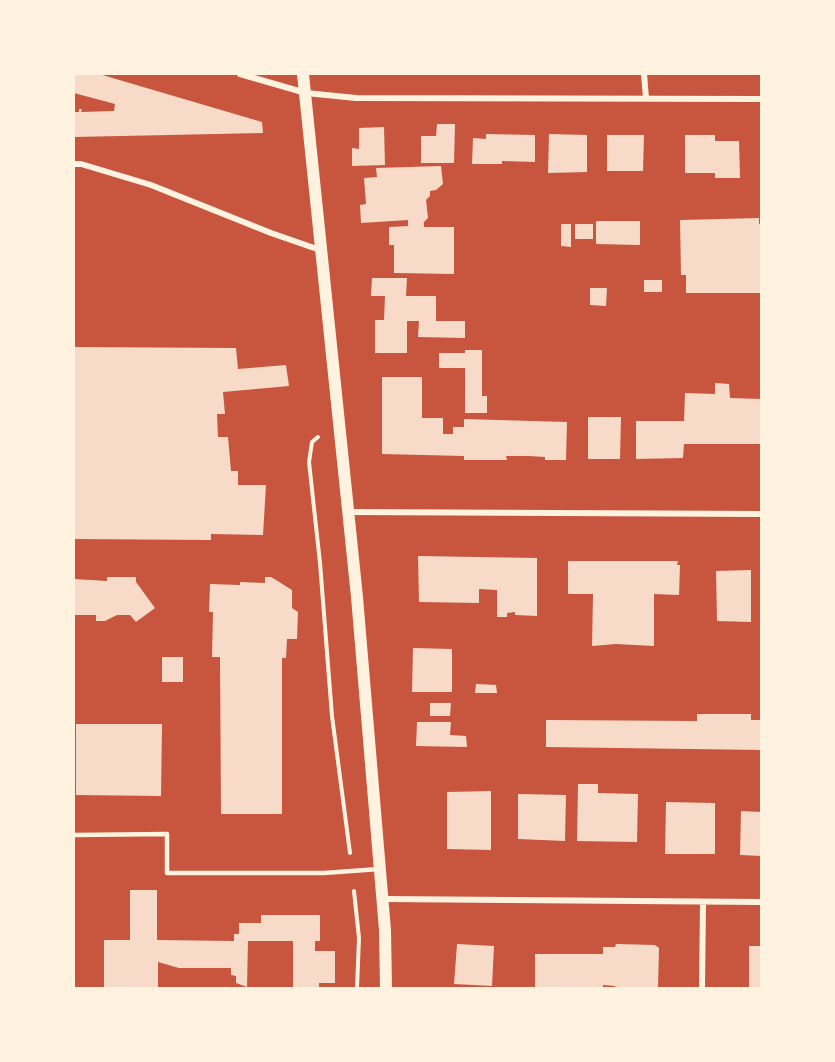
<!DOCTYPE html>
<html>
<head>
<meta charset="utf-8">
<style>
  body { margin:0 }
  #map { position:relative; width:835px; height:1062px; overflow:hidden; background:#c8553d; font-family:"Nunito Sans",sans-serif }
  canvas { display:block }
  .frame { position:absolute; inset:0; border:75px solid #fff3e0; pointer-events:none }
</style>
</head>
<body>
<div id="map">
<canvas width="835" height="1062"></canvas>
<div class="frame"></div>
</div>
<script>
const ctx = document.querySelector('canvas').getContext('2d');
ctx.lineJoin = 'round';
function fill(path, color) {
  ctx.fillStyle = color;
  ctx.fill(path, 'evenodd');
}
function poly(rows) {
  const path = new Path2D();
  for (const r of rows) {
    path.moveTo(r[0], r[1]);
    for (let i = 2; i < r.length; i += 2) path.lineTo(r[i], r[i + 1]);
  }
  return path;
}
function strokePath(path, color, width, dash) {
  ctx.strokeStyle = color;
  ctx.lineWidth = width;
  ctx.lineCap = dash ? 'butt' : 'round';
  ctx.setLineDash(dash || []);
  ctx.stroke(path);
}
const building = poly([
  [74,74,99,74,262,122,263,133,74,137,74,112,79,112,79,109,82,109,81,112,114,111,115,104,74,93],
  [437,124,455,124,454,163,421,163,421,136,436,136],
  [384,127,385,165,352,166,352,148,359,149,359,128],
  [486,134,535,135,535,162,502,161,502,164,472,164,473,138,486,139],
  [549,134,587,135,587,172,548,173],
  [607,135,644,135,643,171,607,171],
  [685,135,715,135,715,141,739,141,740,178,715,178,715,173,685,173],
  [441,166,443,184,436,190,430,191,430,196,426,200,428,218,424,222,424,227,454,227,454,274,394,273,394,245,389,245,389,227,408,226,408,220,361,223,360,205,366,204,364,178,377,177,376,168],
  [759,218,759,224,762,224,762,293,686,293,686,275,681,275,680,220],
  [596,221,640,221,640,245,596,244],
  [561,224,571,224,571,247,561,246],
  [575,224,593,224,593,239,575,239],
  [372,278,407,278,406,296,436,296,436,321,465,321,465,338,418,337,419,321,407,321,407,353,375,353,375,320,384,320,385,296,371,296],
  [644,280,662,280,662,292,644,292],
  [590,288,607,288,606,306,590,305],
  [74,347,236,348,238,369,286,365,289,386,223,392,225,414,217,414,218,437,228,437,231,471,238,471,238,485,266,485,263,535,211,534,211,540,74,539],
  [465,350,482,350,482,396,487,396,487,413,465,413,465,368,439,368,439,353,465,353],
  [382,377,422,377,422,418,443,418,443,434,453,434,453,427,464,427,464,419,567,422,566,460,545,460,545,457,529,456,506,456,507,460,464,460,464,456,382,454],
  [715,383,729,384,730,398,762,399,762,444,684,444,683,458,636,459,636,421,684,421,685,393,715,394],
  [588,417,621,417,620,459,588,459],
  [418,556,537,558,537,616,515,615,515,612,507,613,507,617,497,617,497,590,479,589,479,603,419,602],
  [568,561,678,561,677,565,680,565,679,595,654,594,654,646,616,644,592,646,593,594,568,594],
  [751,570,751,622,717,621,716,571],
  [107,577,136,577,136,582,155,608,136,622,130,615,117,615,105,621,96,621,96,615,74,615,74,579,107,581],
  [265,577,271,577,292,590,292,608,298,612,297,639,287,639,286,658,282,658,282,814,221,814,220,657,212,657,213,612,209,612,210,584,240,585,240,582,265,583],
  [413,648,452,649,452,692,412,692],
  [162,657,183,657,183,682,162,682],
  [476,684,496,685,497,693,475,693],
  [430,703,451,703,450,716,430,716],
  [697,714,751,714,751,720,762,720,762,750,546,747,546,720,697,721],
  [417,722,451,722,450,735,466,736,467,747,416,746],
  [76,724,162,724,161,796,76,795],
  [578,784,598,784,598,793,638,794,637,842,577,841],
  [491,791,491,850,447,849,447,792],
  [518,794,566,795,565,841,518,839],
  [666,802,715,803,715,854,665,854],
  [741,811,762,812,762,856,740,855],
  [130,890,157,890,157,940,234,941,234,934,239,934,239,923,261,923,261,915,320,915,320,941,315,941,315,951,335,951,335,983,319,983,319,988,293,988,293,941,248,941,247,987,236,983,236,976,231,975,231,968,179,968,158,962,158,988,104,988,104,940,130,940],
  [457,944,494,946,492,986,454,984],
  [616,944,655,945,659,948,658,988,616,988,615,986,603,985,603,988,535,988,535,954,603,954,603,947,615,947],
  [749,946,762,946,762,988,749,988]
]);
const path = poly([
  [318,437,312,442,309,462,320,563,332,716,350,853],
  [354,891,359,938,357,988]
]);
const service = poly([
  [74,835,167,834,167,873,324,873,379,869]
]);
const minor = poly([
  [240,74,306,93,356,98,762,99],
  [644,74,646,98],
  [74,164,81,164,151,185,271,233,320,250],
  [349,512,762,514],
  [383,899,762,902],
  [702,988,703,903]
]);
const secondary = poly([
  [303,74,357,597,385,930,386,988]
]);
fill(building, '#f7dbc8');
strokePath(path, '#fff3e0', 4);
strokePath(service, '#fff3e0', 4.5);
strokePath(minor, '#fff3e0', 6);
strokePath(secondary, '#fff3e0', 12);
</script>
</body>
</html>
